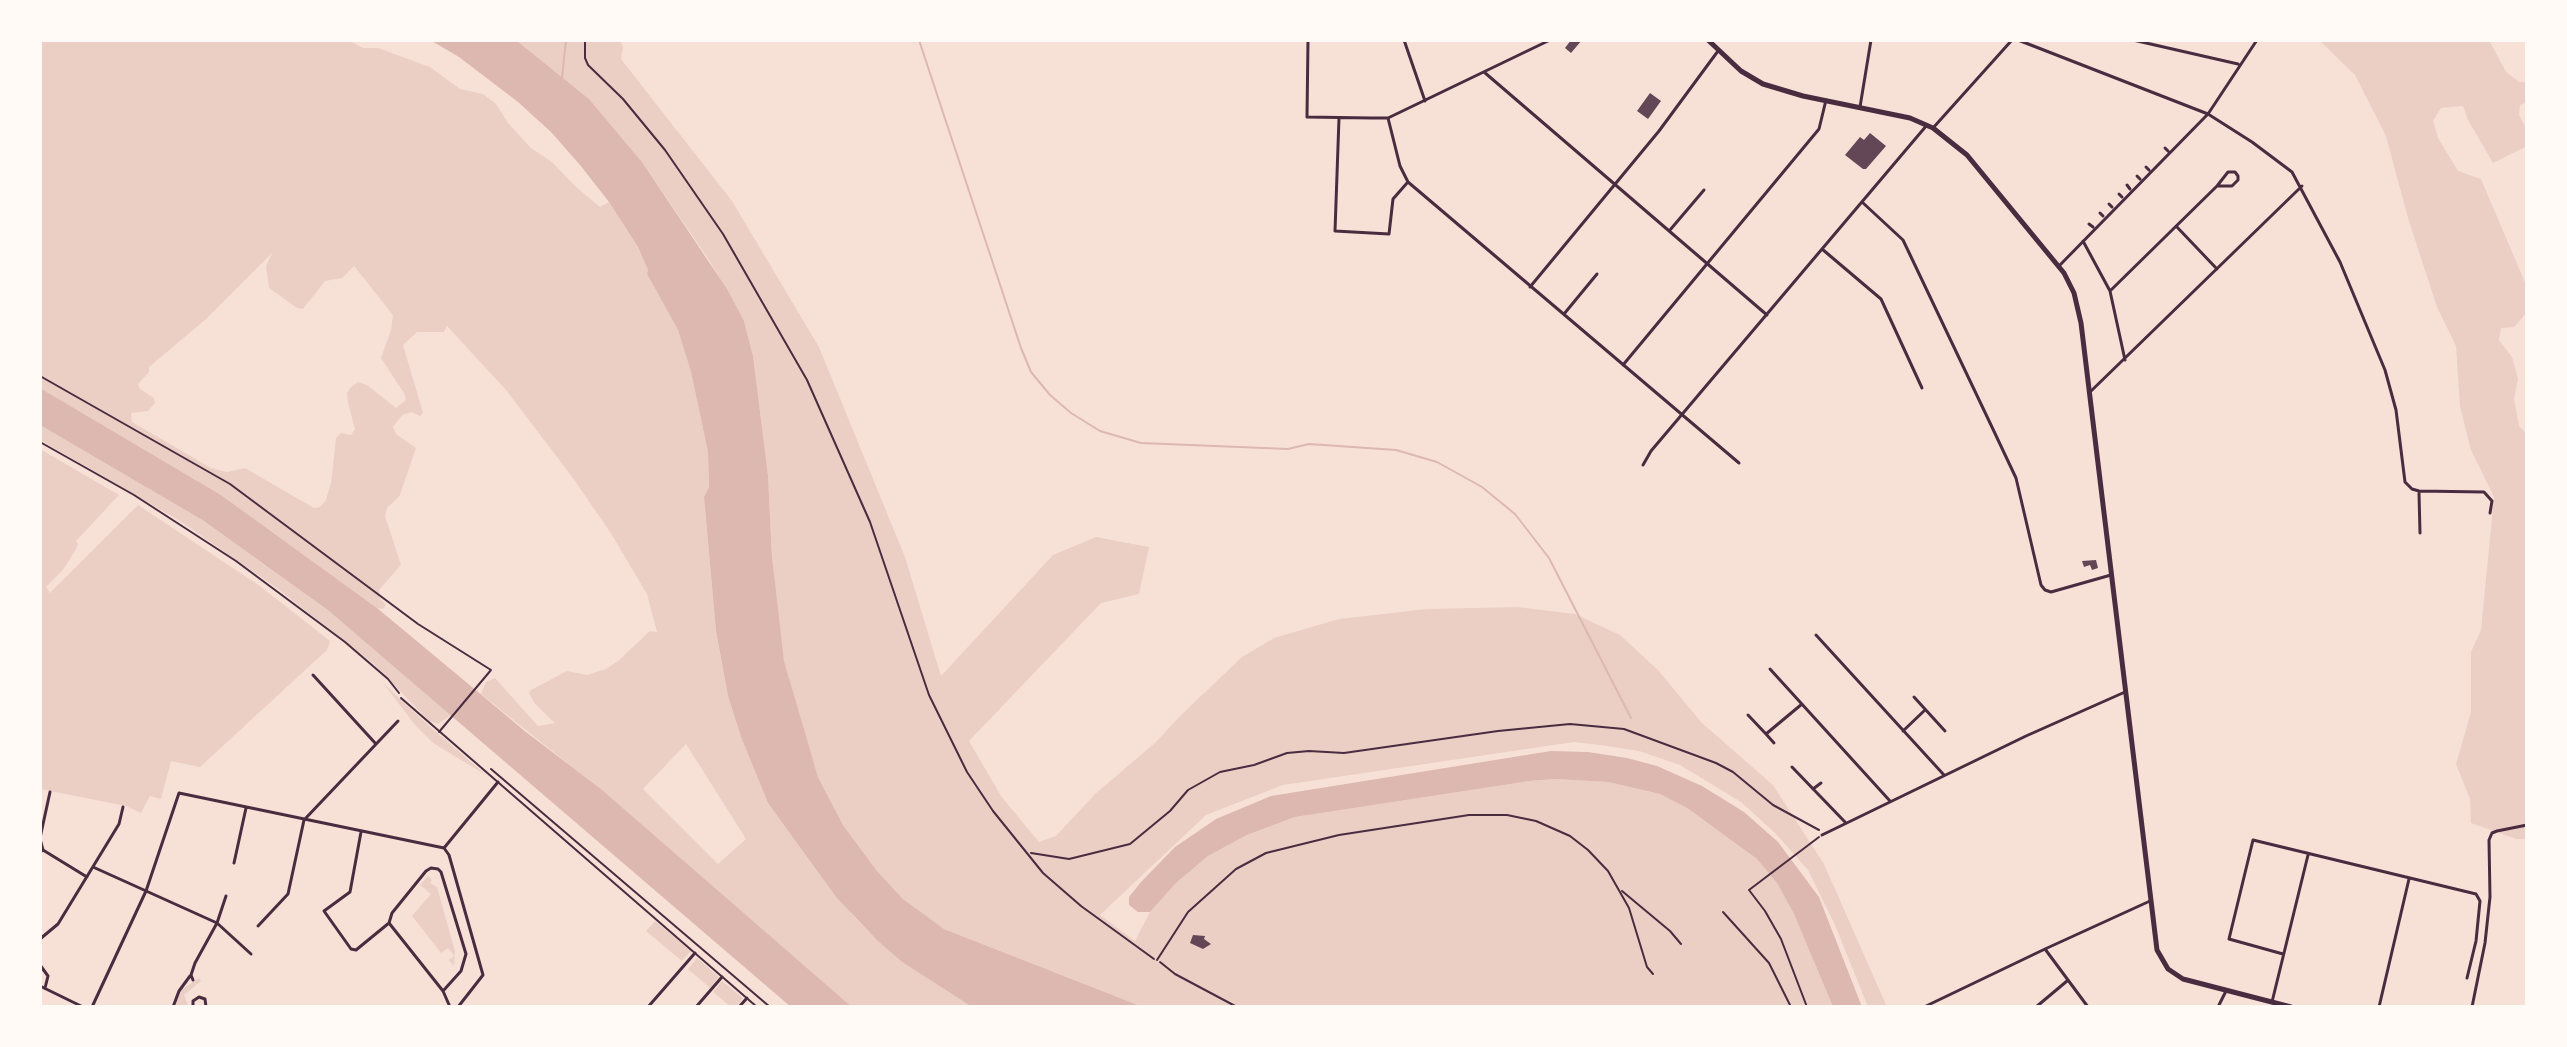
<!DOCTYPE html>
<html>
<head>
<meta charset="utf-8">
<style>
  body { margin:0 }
  #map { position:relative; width:2567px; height:1047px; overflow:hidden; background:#f7e1d7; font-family:"Work Sans",sans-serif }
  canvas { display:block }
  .frame { position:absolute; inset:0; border:42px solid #fffaf5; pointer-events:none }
</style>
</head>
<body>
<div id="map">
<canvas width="2567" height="1047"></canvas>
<div class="frame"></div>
</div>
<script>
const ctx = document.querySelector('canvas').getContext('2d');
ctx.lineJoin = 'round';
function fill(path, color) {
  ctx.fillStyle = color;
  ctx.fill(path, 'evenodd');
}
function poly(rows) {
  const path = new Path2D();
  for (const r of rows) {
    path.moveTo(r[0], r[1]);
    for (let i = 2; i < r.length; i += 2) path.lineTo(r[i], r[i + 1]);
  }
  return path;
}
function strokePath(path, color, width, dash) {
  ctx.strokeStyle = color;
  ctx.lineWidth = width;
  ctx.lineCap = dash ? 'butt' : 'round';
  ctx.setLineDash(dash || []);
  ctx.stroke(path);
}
const green = poly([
  [40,40,348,40,363,48,378,48,430,67,460,89,483,94,496,104,508,123,531,148,552,162,576,187,600,207,609,202,638,247,648,270,647,274,678,330,691,372,708,452,709,488,704,497,716,631,728,696,741,737,768,803,856,919,902,962,972,1007,852,1007,602,791,481,694,486,682,495,678,538,726,555,723,535,704,529,693,531,690,567,671,587,675,606,669,618,661,650,631,657,632,647,594,612,535,573,478,506,390,447,326,444,332,417,332,403,345,423,413,420,416,412,412,402,415,393,427,396,434,416,448,400,495,387,508,385,516,401,565,379,590,380,599,386,605,383,609,377,608,221,495,40,388],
  [272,253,266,266,269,288,297,308,303,309,325,281,342,278,354,266,393,315,391,330,381,358,404,393,406,400,396,408,367,385,358,382,350,388,347,393,348,403,355,429,351,435,341,433,336,438,331,483,326,500,320,507,314,508,245,468,227,472,211,468,132,422,131,413,148,411,155,403,154,398,140,389,138,384,149,372,149,367,205,320],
  [686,744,746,839,718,864,643,789],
  [516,40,620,40,623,47,621,59,732,201,819,347,905,557,941,676,1053,555,1096,537,1149,547,1139,594,1101,603,969,741,1001,796,1039,842,1056,836,1095,794,1155,743,1181,715,1242,657,1274,638,1339,619,1427,609,1517,607,1575,614,1620,635,1658,670,1701,722,1773,785,1824,864,1887,1007,1868,1007,1835,925,1808,870,1776,834,1741,802,1680,765,1639,751,1607,746,1574,742,1283,785,1206,815,1100,915,1135,941,1150,912,1176,883,1208,856,1247,835,1295,817,1530,781,1555,779,1608,782,1660,794,1687,808,1757,859,1777,883,1794,914,1833,1007,1143,1007,944,929,919,912,903,899,877,871,843,825,818,777,804,732,784,661,779,629,772,557,768,475,753,356,744,321,711,263,642,162,589,99],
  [2319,40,2489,40,2506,72,2519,82,2527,82,2527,102,2520,105,2519,115,2527,130,2527,146,2493,163,2468,120,2463,106,2441,108,2433,121,2438,138,2458,171,2481,179,2527,287,2527,312,2514,327,2501,328,2499,340,2512,357,2518,379,2514,399,2519,426,2527,434,2527,839,2516,839,2471,823,2470,799,2456,764,2471,712,2471,652,2481,630,2494,497,2471,450,2460,407,2456,346,2437,307,2408,218,2386,136,2355,75],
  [40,425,204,521,329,611,451,715,438,724,429,721,374,664,274,586,180,521,40,440],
  [40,449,119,495,76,541,78,544,76,549,63,570,46,587,50,593,138,505,260,586,330,641,327,650,200,767,171,761,161,799,150,796,141,813,126,806,40,789],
  [383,683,426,723,486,775,433,743,415,725],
  [428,876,432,880,430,883,437,887,455,951,454,966,449,960,454,956,448,948,441,953,412,916,431,894,420,885],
  [655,921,691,951,682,961,646,931],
  [697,958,719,977,710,988,688,969],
  [199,978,201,981,184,995,189,1007,175,1007,176,999,181,990],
  [722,981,743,998,736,1007,731,1007,713,992]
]);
const water = poly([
  [430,40,516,40,589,99,642,162,727,289,744,321,753,356,768,475,772,557,784,661,818,777,843,825,877,871,903,899,944,929,1143,1007,972,1007,902,962,877,940,837,898,813,865,768,803,741,737,728,696,716,631,704,497,709,487,708,452,691,372,678,330,647,274,648,270,638,247,609,202,580,165,551,132,518,102,459,57],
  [40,388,221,495,377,608,526,732,602,790,852,1007,791,1007,329,611,204,521,40,425],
  [1551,751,1588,752,1627,758,1657,766,1702,786,1744,812,1778,842,1819,897,1862,1007,1833,1007,1794,914,1777,883,1757,859,1687,808,1660,794,1608,782,1555,779,1530,781,1295,817,1247,835,1208,856,1176,883,1150,912,1138,912,1129,905,1129,897,1141,882,1175,847,1216,819,1271,796]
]);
const stream = poly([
  [919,40,1021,348,1031,372,1050,395,1071,413,1100,431,1141,443,1288,449,1309,444,1396,450,1437,462,1482,487,1515,514,1549,558,1631,718],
  [562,78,566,40]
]);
const building = poly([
  [1571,40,1582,40,1571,53,1565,48],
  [1650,93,1661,101,1648,119,1637,111],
  [1870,133,1886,146,1866,169,1863,169,1845,155,1860,137,1864,140],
  [2096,560,2098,568,2092,570,2090,565,2084,567,2082,561],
  [1193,935,1205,936,1204,939,1211,944,1203,949,1190,943]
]);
const path = poly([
  [585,40,585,58,588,65,623,99,665,150,723,234,807,380,870,522,929,695,967,772,993,811,1043,873,1081,906,1154,959],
  [40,442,134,495,236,561,345,642,388,679,399,693],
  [491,769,770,1007],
  [1031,853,1069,859,1130,844,1170,811,1188,790,1220,772,1254,765,1287,753,1309,751,1344,753,1498,731,1570,724,1624,729,1716,763,1733,772,1773,805,1819,830],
  [1160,962,1175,974,1237,1007],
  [1807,1007,1781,939,1765,911,1749,890,1819,837]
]);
const service = poly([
  [40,376,230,484,418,624,491,670,439,732],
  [401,698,757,1007],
  [1622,891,1670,931,1681,944],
  [1723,912,1769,963,1791,1007],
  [1157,960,1188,912,1236,869,1266,853,1339,835,1469,815,1507,815,1536,821,1570,836,1588,850,1608,871,1629,908,1647,967,1653,974]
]);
const minor = poly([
  [1308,40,1307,117,1371,118,1388,118,1550,40],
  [1404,40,1425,101],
  [2018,40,2208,114,2252,142,2292,172,2340,262,2385,370,2396,410,2405,482,2412,489,2419,491,2484,492,2492,501,2490,513],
  [2133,40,2238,64],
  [1484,72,1767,315],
  [1860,107,1871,40],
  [1339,118,1335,231,1389,234,1393,199,1407,183],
  [1388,118,1400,166,1408,182,1739,463],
  [1933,128,2012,40],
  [2165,148,2168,151],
  [2146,167,2149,170],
  [2137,176,2140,179],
  [2127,185,2130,189],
  [2119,194,2122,197],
  [1862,202,1903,240,1991,425,2016,478,2041,585,2045,590,2051,592,2111,575],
  [2109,204,2112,207],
  [2100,213,2103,216],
  [2089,224,2093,227],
  [2176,226,2217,269],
  [1670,230,1704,190],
  [2083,241,2110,291,2125,360],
  [1822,249,1881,299,1922,388],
  [2059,266,2208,114,2257,40],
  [1530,287,1659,131,1718,51],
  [2110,291,2217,186,2232,186,2238,180,2238,176,2235,172,2228,172,2217,186],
  [1564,314,1597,274],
  [1623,365,1819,129,1826,100],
  [2090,392,2302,186],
  [1643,465,1651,451,1927,125],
  [2419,493,2420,533],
  [1816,635,1944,775],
  [1770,669,1890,801],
  [313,675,376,744],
  [1914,697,1945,731],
  [1748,715,1766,734],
  [1903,731,1925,710],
  [1774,743,1766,734,1802,704],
  [1792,767,1845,822],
  [1813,789,1821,783],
  [361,832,350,892,324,911,351,949,356,950,389,923,392,913,426,871,431,868,438,869,441,872,466,954,461,971,443,991],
  [1822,835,2026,736,2125,692],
  [40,838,50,792],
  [40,839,43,850,40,852],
  [43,850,87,877],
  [234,863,246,808],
  [93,867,217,923,251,954],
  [389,923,443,991,450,1007],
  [258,926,288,894,304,820,398,721],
  [40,939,58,924,119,824,123,807],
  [2283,954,2229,939,2253,840,2476,894,2480,901,2476,941,2467,978],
  [40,965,48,976,45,988],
  [193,980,191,975,195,963,217,923,226,896],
  [40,986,83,1007],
  [2272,1002,2308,855],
  [92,1007,146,891,179,793,444,848],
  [173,1007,179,991,190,976],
  [193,1007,193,1001,199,997,205,999,206,1007],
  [458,1007,483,975,449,855,444,848,498,782],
  [648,1007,695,953],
  [696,1007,722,977],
  [739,1007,747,998],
  [1924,1007,2045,949],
  [2036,1007,2067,981],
  [2088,1007,2045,949,2150,901],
  [2218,1007,2226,991],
  [2379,1007,2409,879],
  [2472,1007,2485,943,2490,897,2489,840,2492,833,2497,831,2527,825]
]);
const secondary = poly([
  [1708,40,1741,71,1763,84,1803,96,1910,118,1933,128,1967,155,2064,273,2074,293,2081,323,2157,950,2168,969,2183,979,2291,1007]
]);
fill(green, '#ebcfc5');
fill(water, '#dcb8b0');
strokePath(stream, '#dcb8b0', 2);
fill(building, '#644757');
strokePath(path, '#4a2c40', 2);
strokePath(service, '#4a2c40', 2);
strokePath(minor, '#4a2c40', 3);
strokePath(secondary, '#4a2c40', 5);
</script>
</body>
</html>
